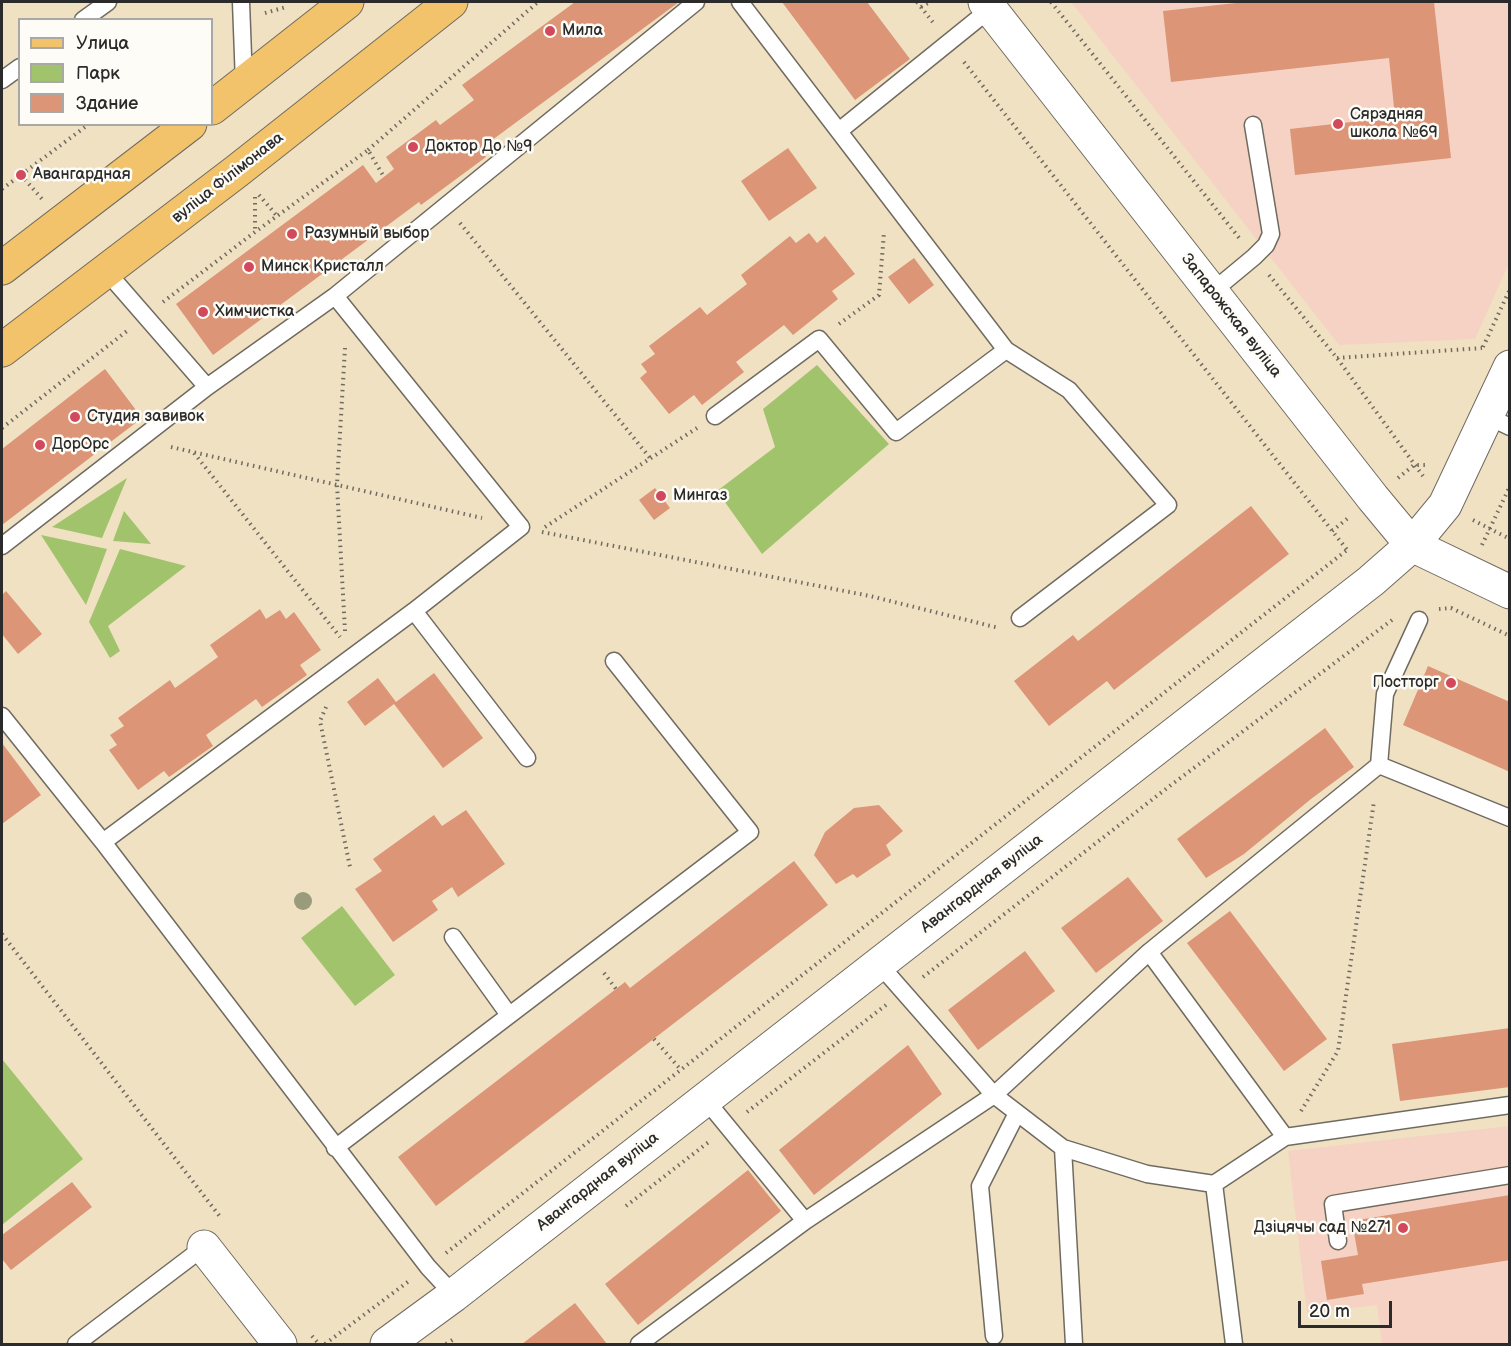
<!DOCTYPE html>
<html>
<head>
<meta charset="utf-8">
<style>
  body { margin:0 }
  #map { position:relative; width:1511px; height:1346px; overflow:hidden; background:#f0e1c3; font-family:"Balsamiq Sans",sans-serif }
  canvas { display:block }
  .frame { position:absolute; inset:0; border:3px solid #2b2b2b; pointer-events:none }
  .legend { position:absolute; left:18px; top:18px; width:195px; height:108px; box-sizing:border-box; background:#fdfcf7; border:2px solid #a9a8a5; margin:0; padding:8px 10px; list-style:none; font-size:18px; color:#2b2b2b }
  .legend li { display:flex; align-items:center; gap:12px; height:30px }
  .legend b { width:30px; border:2px solid #a9a8a5 }
  .scale { position:absolute; left:1298px; top:1301px; width:94px; height:27px; box-sizing:border-box; border:3px solid #2b2b2b; border-top:0; padding-left:8px; font-size:18px; line-height:21px; white-space:nowrap; color:#2b2b2b; -webkit-text-stroke:4px #fdfcf7; paint-order:stroke }
</style>
</head>
<body>
<div id="map">
<canvas width="1511" height="1346"></canvas>
<div class="frame"></div>
<ul class="legend">
<li><b style="height:8px;background:#f2c36a"></b>Улица</li>
<li><b style="height:16px;background:#a1c36c"></b>Парк</li>
<li><b style="height:16px;background:#dc9576"></b>Здание</li>
</ul>
<div class="scale">20 m</div>
</div>
<script>
const ctx = document.querySelector('canvas').getContext('2d');
ctx.lineJoin = 'round';
function fill(path, color) {
  ctx.fillStyle = color;
  ctx.fill(path, 'evenodd');
}
function poly(rows) {
  const path = new Path2D();
  for (const r of rows) {
    path.moveTo(r[0], r[1]);
    for (let i = 2; i < r.length; i += 2) path.lineTo(r[i], r[i + 1]);
  }
  return path;
}
function strokePath(path, color, width, dash) {
  ctx.strokeStyle = color;
  ctx.lineWidth = width;
  ctx.lineCap = dash ? 'butt' : 'round';
  ctx.setLineDash(dash || []);
  ctx.stroke(path);
}
function write(font, color, halo, rows, align = 'center') {
  ctx.font = font + ' "Balsamiq Sans",sans-serif';
  ctx.lineWidth = 5;
  ctx.setLineDash([]);
  ctx.textBaseline = 'middle';
  ctx.strokeStyle = halo;
  ctx.fillStyle = color;
  for (const [text, x, y, turn = 0] of rows) {
    ctx.save();
    ctx.translate(x, y);
    ctx.rotate((+turn || 0) * Math.PI / 180);
    ctx.textAlign = isNaN(turn) ? turn : align;
    if (halo) ctx.strokeText(text, 0, 0);
    ctx.fillText(text, 0, 0);
    ctx.restore();
  }
}
const built = poly([
  [1071,2,1509,2,1509,263,1475,339,1339,345],
  [1509,1126,1509,1344,1382,1344,1377,1305,1307,1313,1288,1151]
]);
const green = poly([
  [817,365,889,444,762,554,717,491,775,447,763,409],
  [127,478,102,538,52,527],
  [124,511,151,544,113,541],
  [41,535,107,549,86,605],
  [120,549,186,566,108,626,120,651,110,658,89,622],
  [342,906,395,975,355,1006,301,938],
  [2,1059,83,1159,2,1225]
]);
const building = poly([
  [575,2,679,2,480,149,486,157,421,205,419,202,213,355,176,304,363,165,376,183,394,169,386,157,436,120,440,125,474,100,462,85],
  [782,2,867,2,910,59,855,100],
  [1245,2,1434,2,1451,158,1295,175,1290,129,1395,117,1389,58,1171,82,1163,11],
  [788,148,817,188,769,221,741,181],
  [809,233,817,243,825,236,855,274,832,291,838,299,793,335,784,325,736,362,744,372,702,405,694,395,669,414,640,378,647,372,641,364,655,354,649,346,700,307,707,315,747,284,741,275,790,236,796,243],
  [914,258,934,285,909,304,888,277],
  [105,369,142,418,2,525,2,449],
  [655,488,670,508,654,520,639,500],
  [1251,506,1289,554,1114,690,1107,681,1049,726,1014,681,1073,635,1078,641],
  [6,591,42,634,18,654,2,634,2,595],
  [260,609,266,619,280,610,286,619,294,612,321,650,300,665,307,675,262,707,256,699,206,735,213,746,169,777,164,771,138,790,109,750,117,745,110,735,124,726,118,718,170,680,175,688,218,657,210,645],
  [1428,666,1510,702,1510,772,1403,725],
  [434,673,483,738,443,768,394,704,365,726,347,702,378,678,396,702],
  [1325,728,1354,767,1311,799,1244,854,1206,878,1177,839],
  [2,743,41,795,2,824],
  [879,805,903,831,886,845,891,855,857,878,853,874,836,884,814,855,825,832,854,808],
  [466,810,505,864,458,897,452,887,432,901,438,910,393,942,355,889,382,871,373,859,434,815,442,826],
  [794,861,828,905,436,1206,398,1157,625,982,630,988],
  [1128,877,1163,921,1096,973,1061,928],
  [1230,911,1327,1039,1284,1071,1187,943],
  [1025,951,1055,991,978,1050,948,1010],
  [1510,1028,1510,1087,1400,1101,1392,1044],
  [908,1045,942,1094,814,1195,779,1150],
  [748,1170,781,1211,638,1325,605,1284],
  [72,1182,92,1207,11,1270,2,1259,2,1235],
  [1510,1195,1510,1260,1362,1284,1364,1294,1327,1300,1321,1261,1358,1255,1352,1221],
  [575,1303,607,1344,522,1344]
]);
const path = poly([
  [917,2,935,25],
  [1051,2,1240,239],
  [921,7,930,2],
  [265,13,286,7],
  [964,62,1348,551],
  [368,150,538,2],
  [21,175,42,199],
  [2,189,89,124],
  [259,195,277,216],
  [255,197,255,232],
  [460,223,650,458],
  [1269,275,1337,358,1423,476],
  [163,302,255,232,368,150,384,177],
  [839,324,879,295,884,232],
  [1483,347,1510,289],
  [1337,358,1482,348],
  [2,428,127,331],
  [171,447,482,518],
  [194,453,340,637],
  [1398,478,1414,465,1428,465],
  [1473,520,1510,539],
  [545,527,697,428],
  [1332,531,1348,518],
  [542,532,870,596,999,628],
  [1482,545,1510,486],
  [1439,609,1451,608,1510,636],
  [345,631,337,485,345,348],
  [326,707,320,721,350,867],
  [2,934,221,1218],
  [604,973,616,989],
  [923,977,1171,785,1392,620],
  [654,1039,681,1070],
  [1301,1111,1338,1051,1374,801],
  [747,1112,886,1005],
  [626,1206,710,1141],
  [446,1253,1347,550],
  [312,1336,319,1344],
  [325,1344,409,1281],
  [446,1344,454,1339]
]);
const service = poly([
  [241,2,244,83],
  [740,2,1006,350,1069,390,1168,505,1020,618],
  [83,20,108,2],
  [2,80,20,67],
  [839,131,995,5],
  [106,271,207,387,335,296],
  [1213,291,1254,257,1266,245,1271,234,1253,125],
  [715,416,819,339,896,432,1006,350],
  [1487,416,1510,427],
  [2,546,207,387],
  [414,611,527,758],
  [2,716,103,842,428,1267,454,1295],
  [1379,765,1385,694,1419,620],
  [103,842,414,611,521,527,335,296,696,2],
  [453,937,509,1015],
  [1149,952,1285,1137],
  [879,964,994,1095,1063,1148,1147,1174,1214,1184,1285,1137,1510,1105],
  [705,1099,805,1221],
  [335,1148,750,832,614,661],
  [1063,1148,1074,1344],
  [1214,1184,1234,1344],
  [1338,1241,1333,1204,1510,1175],
  [994,1336,980,1186,1017,1113],
  [76,1344,204,1247],
  [639,1344,805,1221,994,1095,1149,952,1379,765,1510,818]
]);
const minor = poly([
  [985,2,1373,498,1412,545,1510,592],
  [204,1247,280,1344],
  [387,1344,454,1295,1371,581,1412,545,1445,505,1510,367]
]);
const primary = poly([
  [212,108,347,2],
  [2,268,190,124],
  [2,350,237,171,451,2]
]);
const trees = [
  [303,901]
];
const markers = [
  [550,31,6,"#d1495b"],
  [1338,124,6,"#d1495b"],
  [413,147,6,"#d1495b"],
  [21,175,6,"#d1495b"],
  [292,234,6,"#d1495b"],
  [249,267,6,"#d1495b"],
  [203,312,6,"#d1495b"],
  [75,417,6,"#d1495b"],
  [40,445,6,"#d1495b"],
  [661,496,6,"#d1495b"],
  [1451,683,6,"#d1495b"],
  [1403,1228,6,"#d1495b"]
];
const poiNames = [
  ["Мила",562,31],
  ["Сярэдняя",1350,115],
  ["школа №69",1350,133],
  ["Доктор До №9",425,147],
  ["Авангардная",33,175],
  ["Разумный выбор",304,234],
  ["Минск Кристалл",261,267],
  ["Химчистка",215,312],
  ["Студия завивок",87,417],
  ["ДорОрс",52,445],
  ["Мингаз",673,496],
  ["Постторг",1439,683,"right"],
  ["Дзіцячы сад №271",1391,1228,"right"]
];
const streetNames = [
  ["вуліца Філімонава",228,178,-38],
  ["Запарожская вуліца",1231,316,52],
  ["Авангардная вуліца",982,884,-38],
  ["Авангардная вуліца",598,1182,-38]
];
fill(built, '#f5d2c3');
fill(green, '#a1c36c');
fill(building, '#dc9576');
strokePath(service, '#706b60', 19);
strokePath(minor, '#706b60', 35);
strokePath(primary, '#706b60', 35);
strokePath(path, '#706b60', 4, [1.5, 4.5]);
strokePath(service, '#fff', 16);
strokePath(minor, '#fff', 33);
strokePath(primary, '#f2c36a', 33);
ctx.fillStyle = '#9a9a7c';
for (const [x, y] of trees) {
  ctx.beginPath();
  ctx.arc(x, y, 9, 0, 2 * Math.PI);
  ctx.fill();
}
for (const [x, y, r, color] of markers) {
  const dot = new Path2D();
  dot.arc(x, y, r, 0, 2 * Math.PI);
  ctx.fillStyle = color;
  ctx.fill(dot);
  strokePath(dot, '#fdfcf7', 2);
}
write('16px', '#2b2b2b', '#fdfcf7', poiNames, 'left');
write('16px', '#2b2b2b', '#fdfcf7', streetNames);
</script>
</body>
</html>
